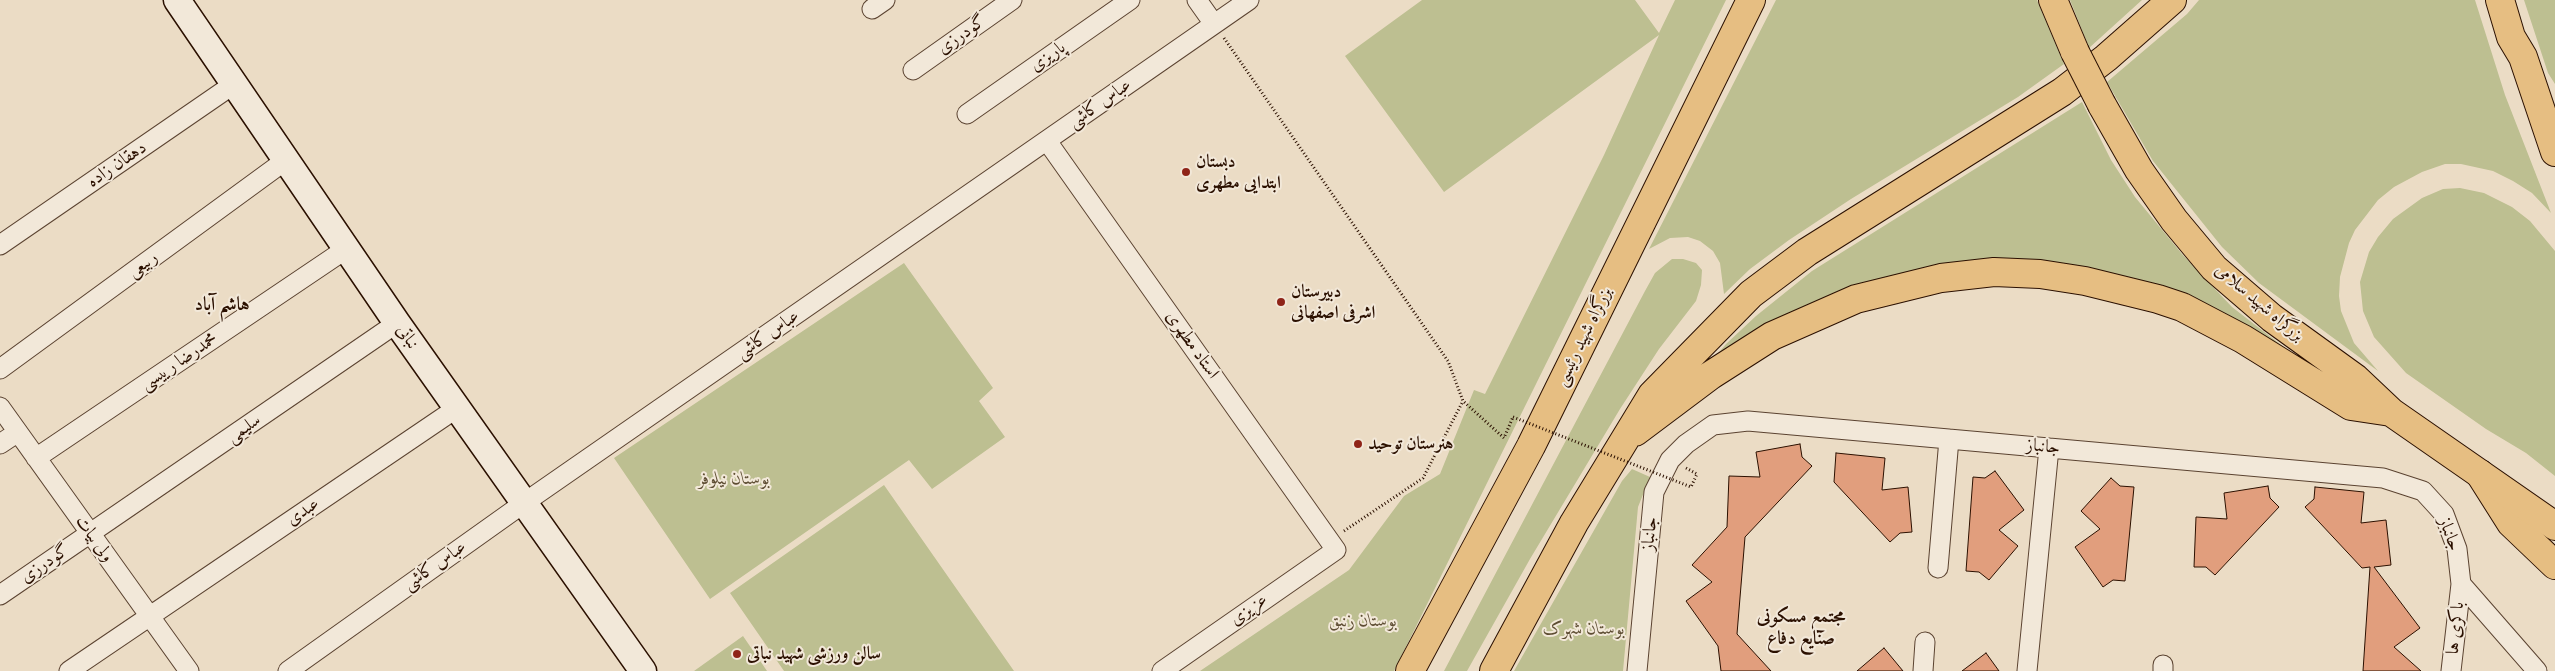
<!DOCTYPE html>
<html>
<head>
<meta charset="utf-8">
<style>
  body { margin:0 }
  canvas { display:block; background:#ebdcc5 }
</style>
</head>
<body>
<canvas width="2555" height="671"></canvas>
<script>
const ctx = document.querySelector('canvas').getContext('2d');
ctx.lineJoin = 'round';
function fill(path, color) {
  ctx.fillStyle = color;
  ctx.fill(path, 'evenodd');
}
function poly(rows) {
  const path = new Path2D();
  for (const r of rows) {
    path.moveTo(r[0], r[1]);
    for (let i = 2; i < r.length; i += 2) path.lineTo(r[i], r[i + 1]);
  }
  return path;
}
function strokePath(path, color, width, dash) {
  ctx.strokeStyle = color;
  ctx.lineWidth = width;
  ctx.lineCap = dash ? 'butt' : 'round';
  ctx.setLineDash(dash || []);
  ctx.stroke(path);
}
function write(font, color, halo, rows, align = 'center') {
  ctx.font = font + ' "Gentium Book Plus",Amiri,serif';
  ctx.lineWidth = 4;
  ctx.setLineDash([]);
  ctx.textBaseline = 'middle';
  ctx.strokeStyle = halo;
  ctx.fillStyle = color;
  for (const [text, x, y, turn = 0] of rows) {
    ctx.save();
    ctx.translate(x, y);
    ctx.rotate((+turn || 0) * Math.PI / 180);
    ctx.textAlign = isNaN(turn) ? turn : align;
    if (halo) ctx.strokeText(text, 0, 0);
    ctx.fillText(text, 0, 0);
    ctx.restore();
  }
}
const green = poly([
  [1422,0,1635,0,1659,33,1675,0,1726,0,1394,671,1200,671,1349,570,1404,496,1440,474,1474,390,1485,394,1604,155,1659,35,1444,192,1345,56],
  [1776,0,2037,0,2064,64,2018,97,1851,199,1789,240,1750,269,1724,294,1720,263,1713,251,1700,241,1688,237,1670,238,1649,249],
  [2070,0,2142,0,2089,48],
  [2199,0,2475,0,2505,95,2551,213,2532,193,2513,181,2493,171,2461,164,2445,164,2422,172,2394,187,2378,200,2355,230,2349,243,2340,277,2339,296,2341,311,2354,343,2378,371,2259,283,2222,247,2153,161,2107,82,2187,14],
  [2524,0,2555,0,2555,84,2548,73],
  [2082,102,2111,160,2135,197,2182,254,2232,307,2307,365,2212,313,1982,265,1706,368,1726,344,1756,316,1812,271],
  [2460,188,2484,193,2512,207,2530,221,2555,251,2555,476,2526,453,2486,429,2406,373,2374,337,2363,311,2360,282,2369,252,2378,237,2393,219,2422,198,2443,189],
  [1672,259,1683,259,1696,263,1702,270,1701,285,1696,301,1659,349,1620,409,1530,559,1467,671,1444,671,1645,291,1655,273],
  [904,263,993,388,979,401,1005,437,932,489,909,460,710,599,614,458],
  [1632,469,1650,477,1638,507,1623,671,1514,671,1622,481],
  [884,485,1014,671,784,671,730,593],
  [743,636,767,671,694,671]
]);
const building = poly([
  [1800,444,1802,457,1812,466,1745,537,1737,634,1771,671,1721,671,1718,646,1686,601,1712,582,1692,565,1727,527,1729,476,1760,477,1756,452,1800,444],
  [1836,453,1885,458,1882,490,1908,487,1912,532,1900,533,1890,542,1834,482,1836,453],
  [1995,471,2024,510,1999,530,2018,546,1989,580,1979,572,1966,571,1973,477,1985,478,1995,471],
  [2111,478,2120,486,2134,487,2125,581,2113,580,2103,587,2075,547,2100,529,2081,511,2111,478],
  [2268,486,2270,498,2279,507,2215,575,2206,567,2194,567,2196,517,2227,519,2224,493,2268,486],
  [2315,487,2364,492,2361,523,2386,520,2391,565,2374,567,2420,628,2394,647,2421,671,2363,671,2370,567,2362,568,2305,507,2314,499,2315,487],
  [1884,648,1903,671,1857,671,1884,648],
  [1986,653,1999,671,1962,671,1986,653]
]);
const path = poly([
  [1224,38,1448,361,1463,401,1504,438,1513,417],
  [1686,468,1697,474,1691,487],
  [1344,531,1423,478,1463,401]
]);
const street = poly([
  [1197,0,1214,24],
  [872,9,885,0],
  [913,70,1012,0],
  [967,114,1130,0],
  [1047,141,1336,550,1162,671],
  [0,245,234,84],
  [0,369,286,160],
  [0,407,189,671],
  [0,444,18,432],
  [36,458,346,249],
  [1938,568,1949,439],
  [2461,584,2537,671],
  [0,595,397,323],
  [69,671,457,408],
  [288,671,524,503,1249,0],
  [1637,671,1654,492,1670,460,1686,444,1713,425,1748,421,2383,478,2423,491,2444,514,2457,549,2461,584,2451,671],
  [1923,671,1925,642],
  [2027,671,2049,448],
  [2163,671,2163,665]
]);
const secondary = poly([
  [177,0,397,323,643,671]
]);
const primary = poly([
  [2480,474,2511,523,2555,565]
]);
const highway = poly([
  [2053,0,2075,52],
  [2500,0,2511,37,2523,57,2555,152],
  [2102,105,2139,170,2174,220,2214,268,2272,318,2355,378,2391,412,2555,526],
  [1635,432,1711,375,1772,336,1856,299,1941,278,1994,272,2040,274,2085,281,2158,299,2182,307,2243,339,2351,406,2391,412],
  [1410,671,1531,446,1751,0],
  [1494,671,1574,523,1652,395,1751,294,1807,252,2062,92,2106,58,2172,0]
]);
const pathBridge = poly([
  [1513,417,1691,487]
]);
const highwayBridge = poly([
  [2075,52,2102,105]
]);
const markers = [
  [1186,172,5,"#8f2418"],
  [1281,302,5,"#8f2418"],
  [1358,444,5,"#8f2418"],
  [737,654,5,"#8f2418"]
];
const streetNames = [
  ["گودرزی",962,35,-35],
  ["پاریزی",1048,57,-35],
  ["عباس کاشی",1100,104,-35],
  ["دهقان زاده",117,165,-34],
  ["ربیعی",143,265,-36],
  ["بزرگراه شهید سلامی",2259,303,40],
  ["عباس کاشی",768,335,-35],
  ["نباتی",407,337,55],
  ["بزرگراه شهید رئیسی",1584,337,-64],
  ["استاد مطهری",1192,345,55],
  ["محمدرضا رییسی",179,362,-34],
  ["سلیمی",244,429,-35],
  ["جانباز",2043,447,5],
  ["عبدی",303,512,-34],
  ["جانباز",1650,534,-84],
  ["جانباز",2449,534,70],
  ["ولی بیات",94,539,54],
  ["گودرزی",45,564,-34],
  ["عباس کاشی",435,566,-35],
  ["عزیزی",1249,610,-35],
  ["باکری ها",2456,628,-84]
];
const poiNames = [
  ["دبستان",1196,162],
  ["ابتدایی مطهری",1196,183],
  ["دبیرستان",1291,292],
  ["اشرفی اصفهانی",1291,313],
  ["هنرستان توحید",1368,444],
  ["سالن ورزشی شهید نباتی",747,654]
];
const parkNames = [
  ["بوستان نیلوفر",734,479],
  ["بوستان زنبق",1363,621],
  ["بوستان شهرک",1584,629]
];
const neighbourhoodNames = [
  ["هاشم آباد",222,305],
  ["مجتمع مسکونی",1801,617],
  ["صنایع دفاع",1801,639]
];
fill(green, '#bdbf91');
fill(building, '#e19e7d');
strokePath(building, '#2b1000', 1);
strokePath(street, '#5b4331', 21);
strokePath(secondary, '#2b1000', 29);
strokePath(primary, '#2b1000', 30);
strokePath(highway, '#2b1000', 30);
strokePath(path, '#2b1000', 3, [1, 2.5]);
strokePath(street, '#f2e8d9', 19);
strokePath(secondary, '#f2e8d9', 26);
strokePath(primary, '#e6be82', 28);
strokePath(highway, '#e6be82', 28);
strokePath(highwayBridge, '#2b1000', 30, []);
strokePath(pathBridge, '#2b1000', 3, [1, 2.5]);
strokePath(highwayBridge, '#e6be82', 28);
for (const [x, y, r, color] of markers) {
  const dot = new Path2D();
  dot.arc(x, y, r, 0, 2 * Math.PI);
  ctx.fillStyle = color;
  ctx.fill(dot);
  strokePath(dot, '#f2e8d9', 2);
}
write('18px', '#2b1000', '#f2e8d9', streetNames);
write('bold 18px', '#2b1000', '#f2e8d9', poiNames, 'left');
write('italic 18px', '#5e4d33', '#f2e8d9', parkNames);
write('bold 19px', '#2b1000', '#f2e8d9', neighbourhoodNames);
</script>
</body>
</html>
